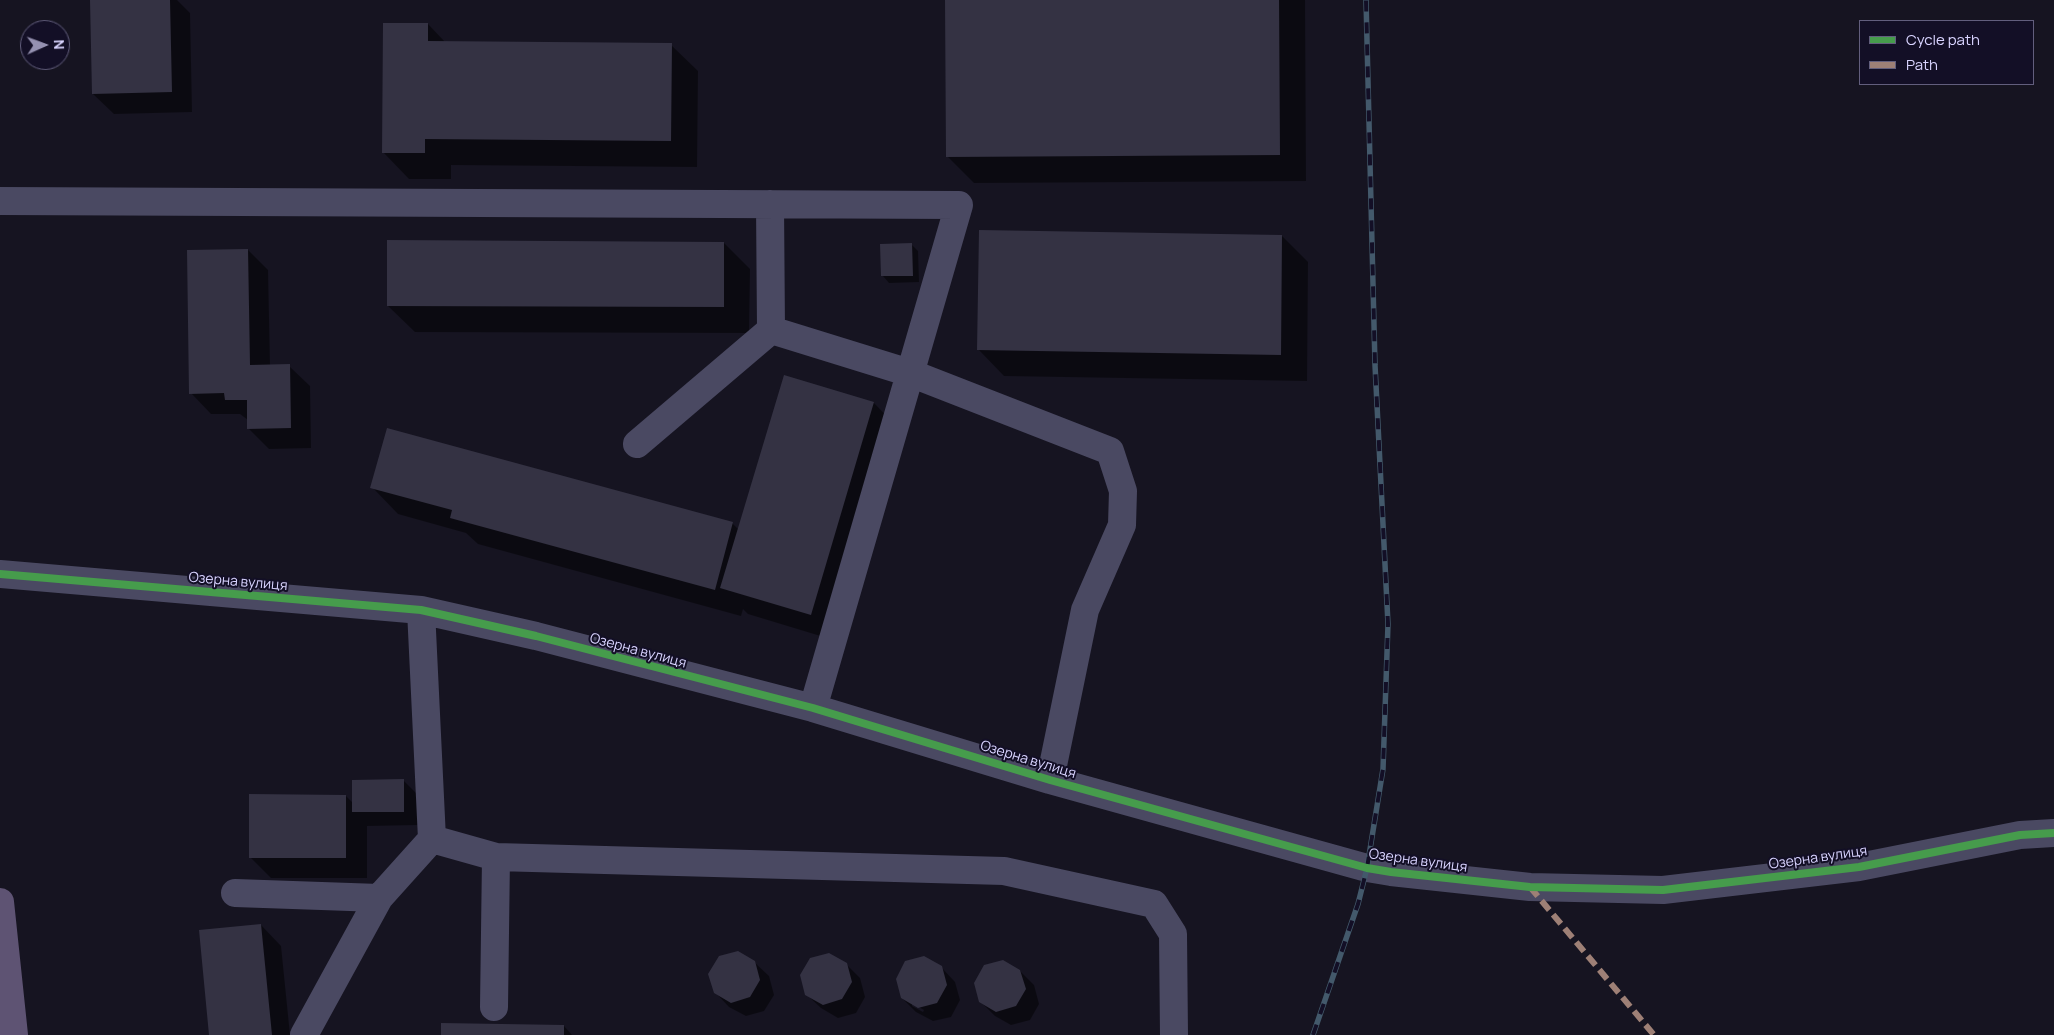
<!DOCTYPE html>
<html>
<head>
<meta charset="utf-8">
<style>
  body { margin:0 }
  #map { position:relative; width:2054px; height:1035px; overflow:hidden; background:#161421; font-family:Manrope,sans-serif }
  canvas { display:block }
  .legend { position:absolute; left:1859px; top:20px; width:175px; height:65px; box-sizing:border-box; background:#130f26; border:1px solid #625e7d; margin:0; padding:6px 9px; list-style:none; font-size:15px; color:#d9d4ff }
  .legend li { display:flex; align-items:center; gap:10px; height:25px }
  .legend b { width:25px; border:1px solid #625e7d }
  .north { position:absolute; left:20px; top:20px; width:50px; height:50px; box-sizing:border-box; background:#130f26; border:1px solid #625e7d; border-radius:50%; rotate:88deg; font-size:14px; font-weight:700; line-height:20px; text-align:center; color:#d9d4ff }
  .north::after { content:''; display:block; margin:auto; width:18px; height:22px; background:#9591b1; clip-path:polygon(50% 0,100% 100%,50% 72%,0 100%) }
</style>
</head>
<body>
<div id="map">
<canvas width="2054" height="1035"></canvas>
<ul class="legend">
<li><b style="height:6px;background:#469c4c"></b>Cycle path</li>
<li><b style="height:6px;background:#9e8076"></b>Path</li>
</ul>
<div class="north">N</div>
</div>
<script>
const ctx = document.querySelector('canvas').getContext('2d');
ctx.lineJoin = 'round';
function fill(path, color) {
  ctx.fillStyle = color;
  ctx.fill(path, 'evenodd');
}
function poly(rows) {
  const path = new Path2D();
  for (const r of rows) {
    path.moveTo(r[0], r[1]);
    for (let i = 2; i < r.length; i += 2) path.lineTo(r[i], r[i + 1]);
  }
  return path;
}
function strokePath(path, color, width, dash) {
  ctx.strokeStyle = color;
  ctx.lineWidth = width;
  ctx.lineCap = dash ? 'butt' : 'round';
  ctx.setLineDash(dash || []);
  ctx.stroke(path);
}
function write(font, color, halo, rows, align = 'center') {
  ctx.font = font + ' Manrope,sans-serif';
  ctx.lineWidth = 4;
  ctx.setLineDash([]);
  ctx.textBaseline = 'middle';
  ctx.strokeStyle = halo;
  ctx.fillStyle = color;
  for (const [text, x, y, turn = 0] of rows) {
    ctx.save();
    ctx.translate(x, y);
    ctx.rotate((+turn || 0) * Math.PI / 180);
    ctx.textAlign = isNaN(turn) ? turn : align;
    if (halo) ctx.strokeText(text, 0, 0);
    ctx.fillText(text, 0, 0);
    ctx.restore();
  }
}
const shadow = poly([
  [91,0,177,0,190,13,192,112,114,114,93,94],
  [946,0,1305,0,1306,181,974,183,947,156],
  [428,24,445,42,671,45,698,71,697,167,451,165,451,179,409,179,383,152],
  [1282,236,1308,262,1307,381,1004,376,978,349],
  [724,243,750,269,749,333,415,332,388,306],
  [911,244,918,251,919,282,889,283,883,276],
  [248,250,268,270,270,366,289,366,310,386,311,448,269,449,248,428,248,420,240,414,211,414,191,393],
  [785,377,874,403,900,430,837,641,748,614,743,609,741,616,478,544,466,533,398,514,372,487,732,523,739,530],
  [403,780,417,794,418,825,367,826,367,878,271,878,250,857,346,796,353,803],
  [261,925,281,946,290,1035,210,1035],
  [754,962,769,976,774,995,764,1011,746,1016,729,1007,715,992],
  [846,964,860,978,865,997,856,1013,838,1018,821,1008,806,994],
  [941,967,955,982,960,1000,951,1017,933,1021,916,1012,902,998],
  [912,1003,924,1010,923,1012,912,1006],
  [1020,971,1034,985,1039,1004,1030,1020,1011,1025,995,1016,980,1001],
  [564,1026,572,1035,442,1035]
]);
const building = poly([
  [90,0,170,0,172,92,92,94],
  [945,0,1279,0,1280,155,946,157],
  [383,23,428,23,428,41,672,43,671,141,425,139,425,153,382,153],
  [979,230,1282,235,1281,355,977,350],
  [387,240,724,242,724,307,387,306],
  [912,243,913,276,881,276,880,244],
  [248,249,250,365,290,364,291,428,247,429,247,400,225,400,224,393,189,394,187,250],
  [784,375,874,402,811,615,720,588],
  [387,428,733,522,715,590,450,518,452,510,370,488],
  [404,779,404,812,352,812,352,780],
  [249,794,346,795,346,858,249,858],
  [261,924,272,1035,209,1035,199,930],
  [738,951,755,961,760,980,750,997,731,1003,714,993,708,974,719,956],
  [829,953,847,963,852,982,842,999,823,1005,805,995,800,975,810,958],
  [924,956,942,966,947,985,937,1003,918,1008,901,998,896,979,905,961],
  [1003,960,1020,970,1026,989,1016,1006,996,1012,979,1002,974,983,984,965],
  [441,1023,564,1025,564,1035,441,1035]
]);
const minor = poly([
  [0,201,959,205,813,708],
  [771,330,910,373,1110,451,1123,491,1122,525,1085,610,1050,780],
  [637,444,771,330,770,204],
  [0,574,421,610,536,636,813,708,1050,780,1367,868,1391,872,1530,887,1663,890,1859,867,2020,835,2054,833],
  [421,610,432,839,496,857,494,1007],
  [496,857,1004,871,1154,904,1173,934,1174,1035],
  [235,893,379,898,432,839],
  [304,1035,379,898]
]);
const major = poly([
  [0,902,14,1035]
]);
const rail = poly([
  [1313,1035,1358,904,1367,868,1383,769,1388,624,1375,365,1366,0]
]);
const quiet = poly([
  [1530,887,1654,1035]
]);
const cycleway = poly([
  [0,574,421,610,536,636,813,708,1050,780,1367,868,1391,872,1530,887,1663,890,1859,867,2020,835,2054,833]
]);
const streetNames = [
  ["Озерна вулиця",238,582,5],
  ["Озерна вулиця",638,651,15],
  ["Озерна вулиця",1028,760,17],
  ["Озерна вулиця",1818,858,-8],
  ["Озерна вулиця",1418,861,8]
];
fill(shadow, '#0007');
fill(building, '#343243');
strokePath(minor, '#4a4962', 28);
strokePath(major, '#5e5373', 28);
strokePath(rail, '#43596b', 5.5);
strokePath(rail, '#130f26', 4, [11]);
strokePath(quiet, '#9e8076', 6, [12, 6]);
strokePath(cycleway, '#469c4c', 8);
write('14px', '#d9d4ff', '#130f26', streetNames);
</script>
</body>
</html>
